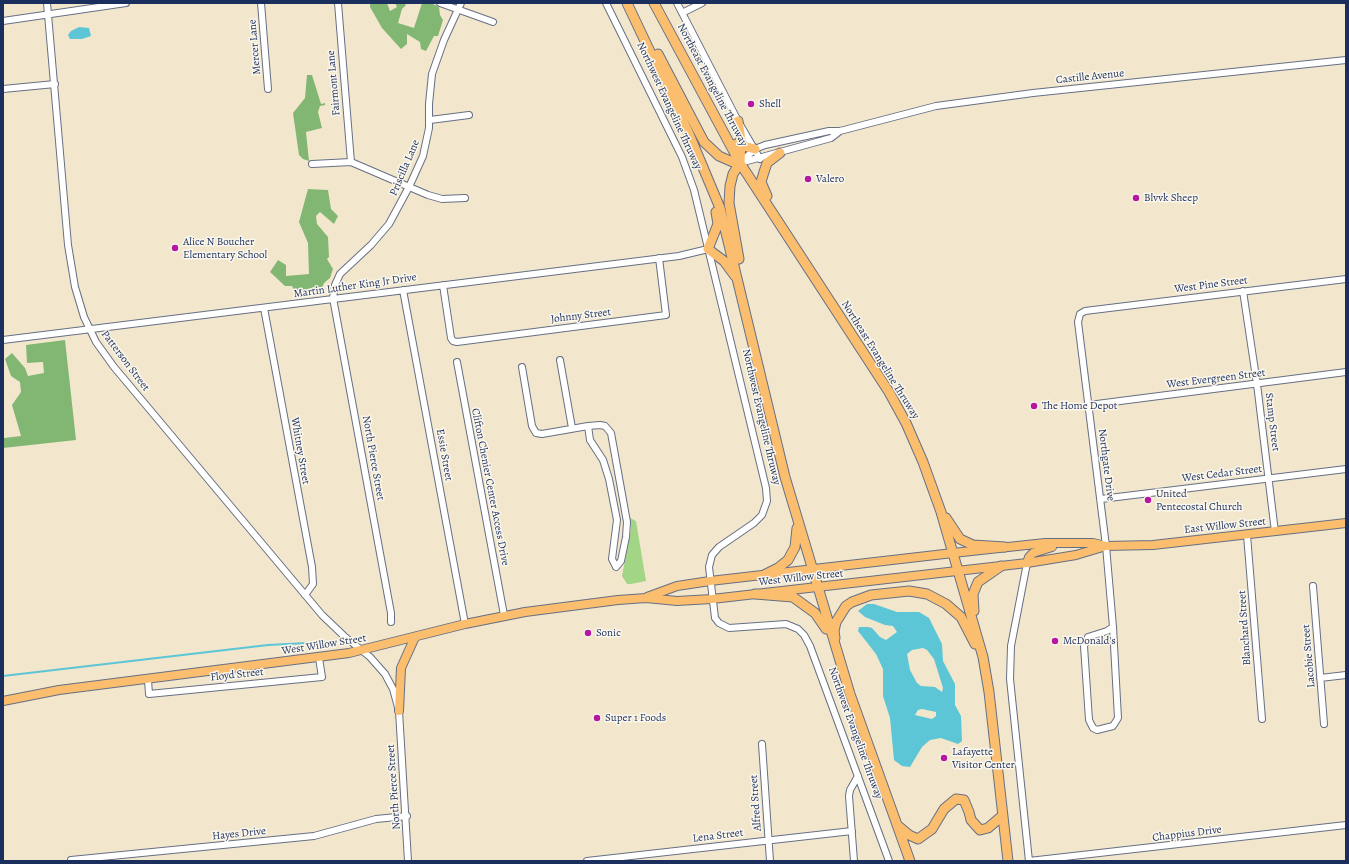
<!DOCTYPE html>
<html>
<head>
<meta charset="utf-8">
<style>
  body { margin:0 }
  #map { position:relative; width:1349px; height:864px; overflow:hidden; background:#f2e7cc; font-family:Alegreya,serif }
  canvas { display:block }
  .frame { position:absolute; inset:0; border:4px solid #1b2f5e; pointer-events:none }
</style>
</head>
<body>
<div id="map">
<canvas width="1349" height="864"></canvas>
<div class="frame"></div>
</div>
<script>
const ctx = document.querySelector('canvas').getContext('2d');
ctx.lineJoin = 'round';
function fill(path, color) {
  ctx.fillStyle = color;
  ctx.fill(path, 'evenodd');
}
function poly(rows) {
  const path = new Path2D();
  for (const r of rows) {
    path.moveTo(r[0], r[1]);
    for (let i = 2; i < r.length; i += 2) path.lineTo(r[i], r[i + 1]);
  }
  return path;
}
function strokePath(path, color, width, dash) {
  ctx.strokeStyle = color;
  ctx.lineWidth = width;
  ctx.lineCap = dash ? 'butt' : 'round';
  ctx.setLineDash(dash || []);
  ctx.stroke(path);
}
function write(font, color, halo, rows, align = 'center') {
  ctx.font = font + ' Alegreya,serif';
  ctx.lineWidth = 3;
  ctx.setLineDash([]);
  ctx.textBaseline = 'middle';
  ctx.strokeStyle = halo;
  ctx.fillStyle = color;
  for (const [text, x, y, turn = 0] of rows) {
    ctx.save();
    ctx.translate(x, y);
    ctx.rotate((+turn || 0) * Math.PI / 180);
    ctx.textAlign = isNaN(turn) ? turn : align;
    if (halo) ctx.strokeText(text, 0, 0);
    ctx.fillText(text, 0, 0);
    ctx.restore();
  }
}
const green = poly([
  [630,518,636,521,646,581,631,584,627,584,622,576,631,530]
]);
const forest = poly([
  [370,3,387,3,390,11,397,7,395,3,404,3,406,5,402,9,398,23,414,28,422,3,431,3,439,7,440,15,443,20,438,36,434,36,426,51,421,49,420,42,407,34,407,44,401,49,382,28,370,7],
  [307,75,312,75,321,104,325,103,325,105,320,106,318,112,322,128,306,132,309,161,303,159,299,155,293,113,305,98],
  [308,189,328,190,331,209,338,216,334,224,320,212,316,216,317,224,328,237,329,257,327,259,333,269,330,278,324,283,321,290,295,292,292,286,285,286,270,272,278,260,286,265,286,276,309,274,308,243,299,222],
  [65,340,76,440,3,448,3,395,4,438,21,436,12,405,21,392,20,382,11,376,5,359,12,353,25,368,28,376,44,373,43,362,27,363,26,345]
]);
const water = poly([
  [79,27,89,28,91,36,82,39,70,39,68,35,71,31],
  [867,604,874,604,897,612,919,612,929,618,942,644,943,661,955,684,955,705,961,716,962,741,958,744,941,738,930,740,922,747,910,767,902,766,894,760,890,718,883,696,883,669,876,654,858,631,859,627,868,627,872,628,880,637,886,640,897,632,893,626,885,625,865,617,858,611],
  [923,648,927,650,934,659,943,688,942,692,935,687,921,686,917,683,910,670,907,654,912,650],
  [922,709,936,712,936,716,932,719,915,715,918,710]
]);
const stream = poly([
  [3,676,268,645,328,642]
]);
const minor = poly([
  [47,3,68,245,75,287,84,317,96,342,114,367,322,615,344,636,370,657,385,674,393,689,399,711,408,861],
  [261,3,268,89],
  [338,3,351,162],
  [440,3,493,22],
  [606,3,682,157,694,190,766,488,767,501,762,515,754,523,719,547,712,555,709,567,715,618,719,623,729,628,786,624,798,629,804,635,810,646,889,861],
  [677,3,738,121,760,159],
  [682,13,702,3],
  [3,21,126,3],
  [3,89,55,84],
  [430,120,469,115],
  [740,163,755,149,765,145,829,131,840,131,936,106,1033,93,1346,60],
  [740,163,831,138,840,131],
  [312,164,351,162,428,195,442,199,465,198],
  [443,285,451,338,453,341,457,342,666,315,659,258],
  [403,290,465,624],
  [1243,291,1257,384,1275,532],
  [264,308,312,567,313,584,305,595],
  [3,340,679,256,708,249],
  [560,360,572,428],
  [457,362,504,615],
  [522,367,532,426,536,433,542,434,588,426,600,425,605,426,611,433,627,522,626,537,621,561,616,567,612,559,617,520,609,479,603,460,590,440,588,426],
  [1089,405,1346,372],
  [1101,499,1346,469],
  [1247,535,1262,719],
  [1027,563,1011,646,1010,679,1029,861],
  [1313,586,1324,724],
  [391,622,391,613,333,298,335,285,340,274,371,245,389,224,409,187,423,156,429,128,429,104,432,74,444,40,461,3],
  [1113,627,1106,546,1078,322,1080,314,1085,311,1346,279],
  [1113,627,1118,718,1113,726,1097,730,1093,728,1089,720,1084,646,1088,637,1107,631,1113,627],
  [1320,678,1346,675],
  [148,680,149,694,322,677,319,658],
  [762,744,770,861],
  [71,860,314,836,376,819,407,816],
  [587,861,852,831],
  [854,861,849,796,850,790,858,776],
  [1029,861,1346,825]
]);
const major = poly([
  [1027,563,1029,557,1033,553,1052,547],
  [647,597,677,586,710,581,953,553,1045,543,1093,543,1106,546,1153,545,1346,523],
  [3,701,59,690,349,653,465,624,525,612,618,600,646,598,677,601,712,599,1027,563,1076,555,1106,546],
  [399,711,401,668,415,637]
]);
const highway = poly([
  [627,3,689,134,720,208,785,477,850,694,910,861],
  [654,3,740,163,889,392,906,423,923,462,941,512,983,657,989,692,1008,861],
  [658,54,704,142,719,156,735,163,740,163],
  [738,121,741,140,740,163,733,174,730,186,729,203,739,259],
  [736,144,755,149],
  [767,196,761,182,764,172,767,163,780,153],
  [716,212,718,224,708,249,724,261,735,276],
  [946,518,960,539,973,545,1005,547],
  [764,575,778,568,788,560,795,547,797,528],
  [755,594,793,597,815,613,826,629],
  [974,611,973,594,978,582,1001,566],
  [835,638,834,631,836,622,846,606,852,602,871,595,909,591,927,594,946,604,961,617,975,644],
  [897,825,909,835,918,839,932,829,944,809,956,799,964,800,969,812,971,820,980,830,988,828,1002,816]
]);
const markers = [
  [751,104,4,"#b5179e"],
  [808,179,4,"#b5179e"],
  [1136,198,4,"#b5179e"],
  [175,248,4,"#b5179e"],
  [1034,406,4,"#b5179e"],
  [1148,500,4,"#b5179e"],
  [588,633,4,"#b5179e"],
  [1055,641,4,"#b5179e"],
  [597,718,4,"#b5179e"],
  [944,758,4,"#b5179e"]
];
const streetNames = [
  ["Mercer Lane",255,47,-95],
  ["Castille Avenue",1090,77,-6],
  ["Fairmont Lane",334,83,-95],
  ["Northeast Evangeline Thruway",712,85,62],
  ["Northwest Evangeline Thruway",669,106,65],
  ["Priscilla Lane",405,168,-67],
  ["West Pine Street",1211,285,-7],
  ["Martin Luther King Jr Drive",355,286,-8],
  ["Johnny Street",581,316,-7],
  ["Northeast Evangeline Thruway",880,360,58],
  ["Patterson Street",125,361,53],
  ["West Evergreen Street",1216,379,-7],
  ["Northwest Evangeline Thruway",761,417,77],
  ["Stamp Street",1272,422,83],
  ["Whitney Street",300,451,80],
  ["Essie Street",444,455,80],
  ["North Pierce Street",373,458,80],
  ["Northgate Drive",1106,465,83],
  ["West Cedar Street",1222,474,-7],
  ["Clifton Chenier Center Access Drive",490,487,79],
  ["East Willow Street",1225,526,-6],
  ["West Willow Street",801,578,-6],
  ["Blanchard Street",1245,628,-94],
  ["West Willow Street",324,645,-9],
  ["Lacobie Street",1309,656,-95],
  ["Floyd Street",237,675,-6],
  ["Northwest Evangeline Thruway",855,733,70],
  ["North Pierce Street",394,787,-94],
  ["Alfred Street",756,803,-94],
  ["Hayes Drive",239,834,-6],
  ["Chappius Drive",1187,834,-7],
  ["Lena Street",718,836,-7]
];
const poiNames = [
  ["Shell",759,104],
  ["Valero",816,179],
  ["Blvvk Sheep",1144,198],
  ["Alice N Boucher",183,242],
  ["Elementary School",183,255],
  ["The Home Depot",1042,406],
  ["United",1156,494],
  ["Pentecostal Church",1156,507],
  ["Sonic",596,633],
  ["McDonald's",1063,641],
  ["Super 1 Foods",605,718],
  ["Lafayette",952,752],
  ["Visitor Center",952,765]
];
fill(green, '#a2d686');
fill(forest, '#81b773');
fill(water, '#5cc6d6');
strokePath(stream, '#5cc6d6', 2);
strokePath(minor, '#666f84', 8);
strokePath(major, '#666f84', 10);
strokePath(highway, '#666f84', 11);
strokePath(minor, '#fff', 6);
strokePath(major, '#fbbe6e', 8);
strokePath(highway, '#fbbe6e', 9);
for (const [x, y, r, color] of markers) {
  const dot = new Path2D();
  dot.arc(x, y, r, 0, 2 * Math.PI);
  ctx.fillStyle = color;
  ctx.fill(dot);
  strokePath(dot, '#fbf7ec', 1.5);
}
write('11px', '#1b2f5e', '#fbf7ec', streetNames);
write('11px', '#1b2f5e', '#fbf7ec', poiNames, 'left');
</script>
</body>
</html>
